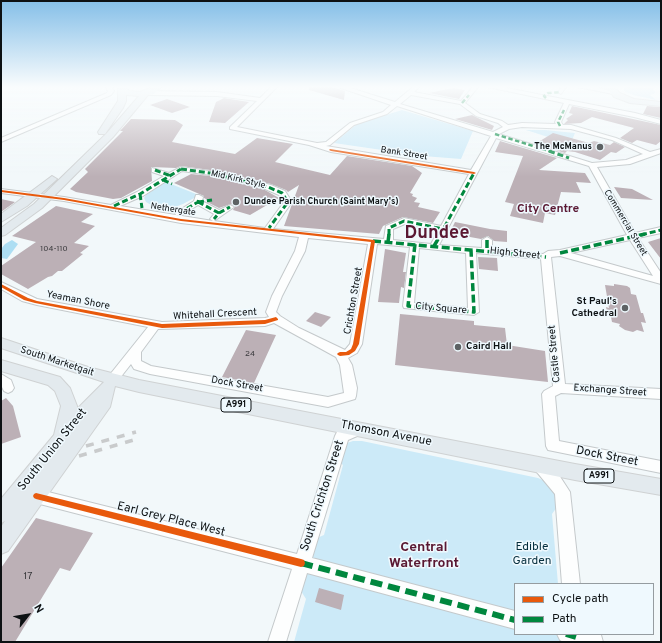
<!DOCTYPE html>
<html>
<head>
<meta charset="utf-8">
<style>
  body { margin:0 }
  #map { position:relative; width:662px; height:643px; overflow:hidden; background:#f2f8fa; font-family:Overpass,sans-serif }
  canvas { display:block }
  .frame { position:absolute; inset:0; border:2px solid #0d1113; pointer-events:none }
  .legend { position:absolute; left:514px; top:583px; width:140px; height:52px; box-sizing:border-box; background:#eff9fe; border:1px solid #959ca0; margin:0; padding:5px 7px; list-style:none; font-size:12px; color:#0d1113 }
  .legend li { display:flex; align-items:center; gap:8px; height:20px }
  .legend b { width:20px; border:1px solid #959ca0 }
  .north { position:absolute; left:8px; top:595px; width:40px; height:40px; -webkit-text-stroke:3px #eff9fe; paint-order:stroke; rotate:59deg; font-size:11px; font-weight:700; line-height:16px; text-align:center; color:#0d1113 }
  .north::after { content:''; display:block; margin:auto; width:14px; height:18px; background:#0d1113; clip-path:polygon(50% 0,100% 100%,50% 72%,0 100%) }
</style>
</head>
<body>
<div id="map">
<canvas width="662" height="643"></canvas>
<div class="frame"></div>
<ul class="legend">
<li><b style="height:5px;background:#e8590c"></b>Cycle path</li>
<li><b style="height:5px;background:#00873e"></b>Path</li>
</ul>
<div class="north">N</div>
</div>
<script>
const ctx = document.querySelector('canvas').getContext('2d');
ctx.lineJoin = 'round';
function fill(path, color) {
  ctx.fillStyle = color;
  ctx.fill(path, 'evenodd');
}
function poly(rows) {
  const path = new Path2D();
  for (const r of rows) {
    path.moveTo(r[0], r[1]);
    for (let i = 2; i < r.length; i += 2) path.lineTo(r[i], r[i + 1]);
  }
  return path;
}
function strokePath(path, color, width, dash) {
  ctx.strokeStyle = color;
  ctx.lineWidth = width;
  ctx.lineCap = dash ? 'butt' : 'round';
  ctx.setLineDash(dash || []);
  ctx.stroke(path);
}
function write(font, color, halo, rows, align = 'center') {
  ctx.font = font + ' Overpass,sans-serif';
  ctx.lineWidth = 3;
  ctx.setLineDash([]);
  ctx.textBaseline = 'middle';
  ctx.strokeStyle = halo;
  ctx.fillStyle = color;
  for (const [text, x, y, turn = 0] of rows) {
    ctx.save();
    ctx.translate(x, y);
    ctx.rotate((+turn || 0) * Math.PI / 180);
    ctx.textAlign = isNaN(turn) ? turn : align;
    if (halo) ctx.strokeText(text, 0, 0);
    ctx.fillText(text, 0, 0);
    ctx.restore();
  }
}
const green = poly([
  [624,87,652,88,656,93,650,95,656,100,633,95,624,91],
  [402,110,473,131,461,159,423,156,334,143,357,124],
  [526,130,545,130,575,133,572,140,548,137],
  [166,182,196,194,196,197,183,204,172,208,153,206,146,202,144,198,146,195],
  [353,441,362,441,538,478,547,482,554,490,557,507,552,514,558,584,515,584,515,634,568,634,569,642,294,642,306,599,301,591,317,538,324,535,343,465,338,461,341,449,347,443]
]);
const forest = poly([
  [12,240,18,244,7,259,1,258,1,249,5,244]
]);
const building = poly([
  [309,87,331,87,345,91,344,100,309,90],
  [453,88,465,90,459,99,429,93],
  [224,98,249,102,225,123,209,122,216,102],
  [167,99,190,107,172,113,150,105],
  [572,106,661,125,661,141,656,145,637,140,632,143,620,138,634,128,592,117,581,123,564,124,568,120,566,119,573,114,569,113],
  [647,106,661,107,661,118,643,114],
  [472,115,494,126,492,130,455,119],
  [131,119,175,120,183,125,172,142,235,154,257,138,293,144,275,162,330,175,347,156,412,166,422,173,410,193,413,194,412,196,417,198,414,202,420,203,418,207,440,212,433,223,403,217,383,226,379,234,284,226,299,185,288,192,286,190,271,184,210,170,181,166,176,168,151,167,152,181,121,198,113,199,76,192,70,189,88,172,85,169,123,131,120,131],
  [553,133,589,143,594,141,610,145,614,142,625,147,616,153,611,152,600,160,575,152,567,151,565,153,535,144],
  [500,141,557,158,539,170,585,173,591,183,576,182,581,193,561,192,555,215,545,213,543,223,510,216,514,204,505,202,523,156,495,152],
  [191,174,210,176,265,190,279,198,250,215,233,210,235,206,231,204,219,208,207,202,210,201,204,198,204,196,174,183],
  [614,187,632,189,653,200,621,198],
  [1,199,15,202,1,212],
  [56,206,93,214,81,222,95,226,74,243,89,246,80,253,83,254,62,271,58,271,52,276,48,277,28,289,1,274,1,266,36,242,12,236],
  [455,222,490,229,507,231,507,242,494,241,488,236,481,239,459,235,451,230],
  [661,238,661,259,648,242],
  [385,249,406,253,403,272,406,272,404,288,401,287,399,303,378,302],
  [478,257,497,258,498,271,479,269],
  [614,284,627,286,630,288,631,294,636,295,641,313,643,313,646,323,641,322,644,332,637,330,633,332,625,330,619,326,620,324,612,322,611,317,608,316,606,307,609,308,605,285,614,286],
  [315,312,331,317,321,327,306,321],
  [400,314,474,321,474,325,505,328,507,345,545,351,548,382,395,365],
  [246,330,276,335,254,383,222,377],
  [6,398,13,406,21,437,1,444,1,401],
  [36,518,93,533,70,571,60,568,15,642,1,642,1,568],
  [319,588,344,595,341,610,315,602]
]);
const minor = poly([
  [106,87,112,87,114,91,111,95,1,142,1,138,107,93,108,91,106,87],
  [271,87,277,87,237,127,317,143,326,142,350,123,383,112,391,105,338,87,347,87,395,102,413,87,419,87,414,92,461,101,473,87,478,87,465,103,480,114,502,121,508,125,522,123,556,124,555,122,564,103,488,87,501,87,635,113,661,120,661,124,634,117,569,104,561,122,563,125,571,125,616,138,650,152,661,149,661,153,630,164,597,167,635,233,661,227,661,233,638,238,661,273,661,284,560,256,551,257,565,384,661,389,661,399,561,393,555,396,559,441,661,461,661,473,548,450,546,446,542,394,544,391,553,386,541,259,476,253,479,312,474,315,404,308,403,306,410,247,377,244,362,344,357,353,348,358,352,365,357,388,356,396,355,399,328,407,150,374,134,369,131,364,116,383,108,383,106,380,108,377,148,327,37,305,22,301,1,289,1,282,37,299,162,322,265,318,269,317,266,312,272,296,295,251,299,237,181,223,64,201,1,193,1,189,64,197,111,205,137,192,164,176,152,172,152,168,169,173,181,167,210,171,271,185,285,191,292,202,273,229,384,239,386,226,404,218,441,226,469,174,331,152,309,145,230,129,230,127,257,101,217,96,146,95,143,93,146,91,217,92,260,98,271,87],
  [411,95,460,104,476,116,498,123,503,127,493,132,400,104,411,95],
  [397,106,491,136,471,170,326,146,330,145,354,125,387,114,397,106],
  [522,127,571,129,612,140,643,154,626,160,592,163,499,134,509,129,522,127],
  [496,138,589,166,627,235,560,250,548,251,543,254,492,249,492,240,487,237,482,240,482,248,439,245,496,138],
  [182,171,210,175,265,189,279,195,284,202,265,228,214,221,234,207,230,205,219,210,202,201,203,197,199,195,196,195,194,201,175,213,176,215,182,215,198,205,214,214,210,219,213,221,120,206,143,196,182,171],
  [405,224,438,231,431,244,393,240,393,229,405,224],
  [308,238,368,244,350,344,345,350,299,328,280,316,276,312,282,296,305,251,308,238],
  [630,240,653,276,571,253,630,240],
  [419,248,466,253,468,308,414,303,419,248],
  [274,323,336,357,340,365,344,393,328,397,151,366,141,361,141,352,158,329,265,326,274,323],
  [561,87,566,87,561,94,558,92,561,87],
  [578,87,594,87,616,92,613,94,578,87],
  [1,374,11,380,14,388,12,391,8,393,4,391,1,385,1,374],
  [359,424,364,425,366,429,364,433,348,440,312,558,515,611,515,629,307,573,286,642,268,642,292,569,36,503,31,501,28,496,31,491,36,489,297,554,335,436,337,432,359,424],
  [538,459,543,461,559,475,570,492,580,584,562,584,555,494,531,465,533,461,538,459],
  [557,634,597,634,601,635,603,642,563,642,560,640,557,634]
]);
const major = poly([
  [118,87,126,87,129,91,140,92,153,87,161,87,154,94,148,95,113,137,42,208,5,235,1,236,1,228,34,204,107,133,139,96,126,95,126,101,123,108,105,134,99,134,98,132,118,101,118,87],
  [606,87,613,87,620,93,634,99,661,102,661,106,630,103,614,97,606,87],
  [52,176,57,179,55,181,27,206,1,222,1,214,52,176],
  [1,338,88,367,139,380,575,464,661,479,661,495,575,480,139,392,115,386,110,407,8,551,1,554,1,527,5,521,1,523,1,499,54,435,61,406,55,391,48,385,1,371,1,360,60,377,70,388,77,406,77,409,104,382,1,348,1,338]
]);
const rail = poly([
  [86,446,136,432],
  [79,456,137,439]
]);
const quietFar3 = poly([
  [546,98,544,96,548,93,561,92],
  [462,103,469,95],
  [560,126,558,122,564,110],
  [495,134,552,152]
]);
const quietFar2 = poly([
  [549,151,569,158],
  [181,169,210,173,268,187,282,193,288,202,269,228],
  [155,170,171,176],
  [163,180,172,184],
  [140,194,142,208],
  [198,202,219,213,214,219],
  [198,202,212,200],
  [114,206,140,194,181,169],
  [179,213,198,202,199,197],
  [219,213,230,207],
  [389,235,389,228,404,221,443,229],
  [440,235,474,173],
  [641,235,661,230]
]);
const quietFar1 = poly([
  [487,240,487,251],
  [373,241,546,257],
  [388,242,389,234],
  [415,244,408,306,474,312,471,250],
  [434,246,441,234],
  [560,253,645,234]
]);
const quiet = poly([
  [301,563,515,620],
  [566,634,576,637]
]);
const cycleway = poly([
  [330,149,474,172,476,173,474,174,331,151,329,150,330,149],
  [1,190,64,198,181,219,374,240,375,241,359,344,355,351,349,355,340,356,338,355,337,354,338,353,340,352,346,352,351,349,353,344,371,242,181,221,64,200,1,192,1,190],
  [1,284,28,298,37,301,162,324,265,320,276,317,278,319,278,320,265,324,162,328,35,303,24,300,1,287,1,284],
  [36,493,301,559,304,560,305,563,304,566,301,567,36,499,34,498,33,496,34,494,36,493]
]);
const markers = [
  [600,147,4,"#5d6264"],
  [236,202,4,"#5d6264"],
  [625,308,4,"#5d6264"],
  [458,347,4,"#5d6264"]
];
const numberNames = [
  ["104-110",54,249],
  ["24",250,354]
];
const farPoinames = [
  ["The McManus",592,147],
  ["Dundee Parish Church (Saint Mary's)",244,202,"left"]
];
const farStreetnames = [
  ["Bank Street",404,154,9],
  ["Mid Kirk Style",238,180,13],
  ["Nethergate",173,210,9],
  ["Commercial Street",625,223,59]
];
const shields = [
  [236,405,30],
  [599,476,30]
];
const shieldNames = [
  ["A991",236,405],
  ["A991",599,476]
];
const streetNames = [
  ["High Street",515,254,6],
  ["Yeaman Shore",78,301,11],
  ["Crichton Street",354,301,-80],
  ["City Square",441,309,5],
  ["Whitehall Crescent",215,315,-3],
  ["Castle Street",555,354,-95],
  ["South Marketgait",57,362,18],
  ["Dock Street",237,385,10],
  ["Exchange Street",610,391,4]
];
const poiNames = [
  ["St Paul's",617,302],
  ["Cathedral",617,314],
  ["Caird Hall",466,347,"left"]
];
const nearNumbernames = [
  ["17",28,577]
];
const farDistrictnames = [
  ["City Centre",548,210]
];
const nearStreetnames = [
  ["Thomson Avenue",386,434,11],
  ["South Union Street",53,450,-51],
  ["Dock Street",607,457,11],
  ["South Crichton Street",323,496,-72],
  ["Earl Grey Place West",171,520,14]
];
const nearParknames = [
  ["Edible",532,548],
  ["Garden",532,562]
];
const nearQuarternames = [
  ["Central",424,548],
  ["Waterfront",424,564]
];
const townNames = [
  ["Dundee",437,234]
];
fill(green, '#cceaf8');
fill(forest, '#addef3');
fill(building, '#bcb0b6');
strokePath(minor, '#c4c9cb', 2);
strokePath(major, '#cfd2d3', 2);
fill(minor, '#fdfefe');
fill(major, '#e3eaee');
strokePath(rail, '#c9cbcc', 3.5, [8, 8]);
strokePath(quietFar3, '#00873e', 2.5, [4.5, 2.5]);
strokePath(quietFar2, '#00873e', 3, [6, 3]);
strokePath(quietFar1, '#00873e', 3.5, [8, 3.5]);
strokePath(quiet, '#00873e', 6, [12, 6]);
fill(cycleway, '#e8590c');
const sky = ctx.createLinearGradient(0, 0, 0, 177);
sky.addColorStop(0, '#85bfe8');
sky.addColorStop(0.49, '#f9fcfd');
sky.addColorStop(1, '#f9fcfd00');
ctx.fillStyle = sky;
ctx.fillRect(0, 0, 662, 177);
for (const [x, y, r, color] of markers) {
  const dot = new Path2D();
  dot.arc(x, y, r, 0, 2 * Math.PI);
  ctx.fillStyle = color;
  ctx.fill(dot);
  strokePath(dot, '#eff9fe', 1.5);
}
write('8px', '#39393c', null, numberNames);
write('bold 9px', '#0d1113', '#eff9fe', farPoinames, 'right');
write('9px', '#0d1113', '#eff9fe', farStreetnames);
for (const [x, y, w] of shields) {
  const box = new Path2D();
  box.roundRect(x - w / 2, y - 7, w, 14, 3);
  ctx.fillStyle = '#eff9fe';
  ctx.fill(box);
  strokePath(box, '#0d1113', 1);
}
write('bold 9px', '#0d1113', null, shieldNames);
write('10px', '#0d1113', '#eff9fe', streetNames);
write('bold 10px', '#0d1113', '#eff9fe', poiNames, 'right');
write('10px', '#39393c', null, nearNumbernames);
write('bold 12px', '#5a1832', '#eff9fe', farDistrictnames);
write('12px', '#0d1113', '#eff9fe', nearStreetnames);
write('12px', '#062f3e', '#eff9fe', nearParknames);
write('bold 14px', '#5a1832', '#eff9fe', nearQuarternames);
write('bold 18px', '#5a1832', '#eff9fe', townNames);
</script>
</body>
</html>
